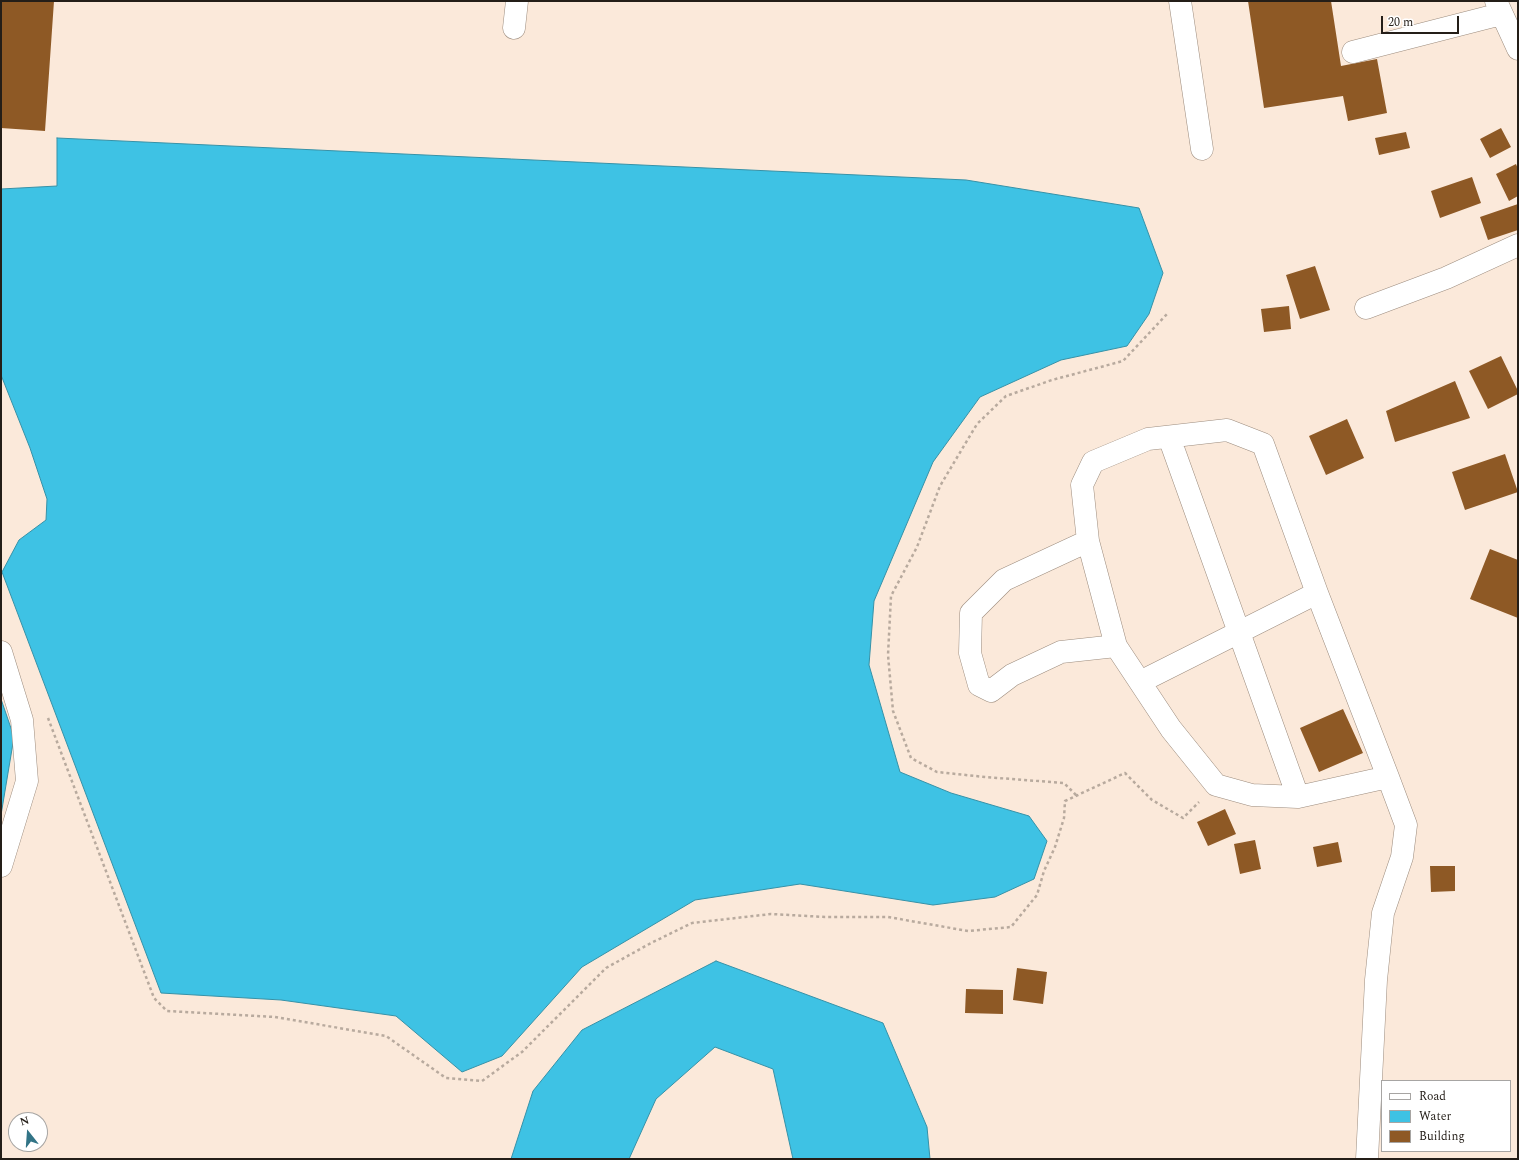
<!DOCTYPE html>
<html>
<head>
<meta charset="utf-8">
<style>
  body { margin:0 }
  #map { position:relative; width:1519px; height:1160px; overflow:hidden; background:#fbe9da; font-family:Spectral,serif }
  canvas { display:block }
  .frame { position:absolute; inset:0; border:2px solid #241e18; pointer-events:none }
  .legend { position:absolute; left:1381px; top:1080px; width:130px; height:72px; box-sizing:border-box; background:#fff; border:1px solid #a7a5a3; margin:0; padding:5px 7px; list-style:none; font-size:12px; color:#241e18 }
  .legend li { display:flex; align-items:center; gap:8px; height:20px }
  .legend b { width:20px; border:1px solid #a7a5a3 }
  .north { position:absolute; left:8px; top:1112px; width:40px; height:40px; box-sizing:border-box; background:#fff; border:1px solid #a7a5a3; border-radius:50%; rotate:343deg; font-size:11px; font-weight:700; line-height:16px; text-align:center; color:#241e18 }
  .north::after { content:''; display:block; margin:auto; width:14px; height:18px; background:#327486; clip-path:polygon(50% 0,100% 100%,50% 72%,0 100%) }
  .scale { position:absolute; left:1381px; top:16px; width:78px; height:18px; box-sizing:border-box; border:2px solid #241e18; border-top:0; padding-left:5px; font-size:12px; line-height:14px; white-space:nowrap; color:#241e18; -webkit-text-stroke:3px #fff; paint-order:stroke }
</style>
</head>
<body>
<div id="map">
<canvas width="1519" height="1160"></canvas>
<div class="frame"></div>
<ul class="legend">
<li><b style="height:5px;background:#fff"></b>Road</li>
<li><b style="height:11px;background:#3ec2e4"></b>Water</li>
<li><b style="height:11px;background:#8e5925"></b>Building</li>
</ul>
<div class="north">N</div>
<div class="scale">20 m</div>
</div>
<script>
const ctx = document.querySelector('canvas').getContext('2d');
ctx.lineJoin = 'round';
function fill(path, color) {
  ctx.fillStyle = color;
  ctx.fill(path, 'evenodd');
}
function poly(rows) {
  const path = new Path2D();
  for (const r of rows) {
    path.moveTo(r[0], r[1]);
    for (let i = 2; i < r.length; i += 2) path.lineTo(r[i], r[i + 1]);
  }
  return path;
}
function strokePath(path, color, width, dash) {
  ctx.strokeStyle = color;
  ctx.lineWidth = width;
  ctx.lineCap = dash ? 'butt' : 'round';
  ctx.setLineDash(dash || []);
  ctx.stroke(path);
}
const water = poly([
  [57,138,966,180,1139,208,1163,273,1149,314,1127,346,1061,360,980,397,933,462,874,601,869,665,900,772,951,793,1029,816,1047,841,1034,879,995,897,933,905,800,884,695,900,582,967,502,1056,462,1072,396,1016,281,1000,161,993,2,572,19,540,46,520,47,499,30,448,1,375,1,189,57,186,57,138],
  [1,699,14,737,1,815,1,699],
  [716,961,883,1023,927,1127,930,1159,793,1159,773,1069,715,1047,656,1099,629,1159,511,1159,533,1091,582,1030,716,961]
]);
const building = poly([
  [1,1,54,1,45,131,1,128],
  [1248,1,1331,1,1341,66,1377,59,1387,113,1348,121,1343,96,1264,108],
  [1501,128,1511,147,1490,158,1480,139],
  [1406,132,1410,148,1379,155,1375,138],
  [1516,164,1518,169,1518,196,1509,201,1496,174],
  [1472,177,1481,203,1440,218,1431,191],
  [1518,204,1518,230,1488,240,1480,217],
  [1315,266,1330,310,1300,319,1286,275],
  [1289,306,1291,329,1264,332,1261,309],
  [1501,356,1518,391,1518,394,1488,409,1469,371],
  [1455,381,1470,418,1395,442,1386,411],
  [1347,419,1364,458,1326,475,1309,436],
  [1505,454,1518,492,1465,510,1452,472],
  [1490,549,1518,560,1518,618,1470,599],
  [1343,709,1363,753,1319,772,1300,728],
  [1225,809,1236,834,1208,846,1197,822],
  [1255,840,1261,869,1240,874,1234,844],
  [1338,842,1342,862,1317,867,1313,847],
  [1430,866,1455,866,1455,891,1431,892],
  [1017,968,1047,972,1043,1004,1013,1000],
  [966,989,1003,990,1003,1014,965,1013]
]);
const path = poly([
  [48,718,154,998,167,1011,275,1017,386,1036,446,1078,482,1081,522,1052,606,968,651,943,692,923,771,914,825,917,888,917,968,931,1011,927,1037,895,1044,871,1055,847,1064,818,1065,801,1125,773,1152,800,1183,818,1199,802],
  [1076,795,1064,783,985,777,937,772,911,758,893,711,888,655,891,596,917,547,940,486,977,424,1006,396,1052,380,1123,361,1167,314]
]);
const minor = poly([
  [1180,1,1202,149],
  [1496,1,1518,49],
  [514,28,517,1],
  [1353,52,1501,14],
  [1366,308,1446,278,1518,245],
  [1169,437,1298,797],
  [1088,541,1004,580,971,613,970,653,979,685,991,691,1012,675,1061,652,1116,646],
  [1,652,22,720,27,781,1,866],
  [1140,682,1317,593],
  [1367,1159,1376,980,1383,913,1402,857,1406,825,1388,777,1317,593,1263,444,1227,430,1148,439,1093,462,1082,485,1088,541,1116,646,1171,729,1216,785,1252,795,1298,797,1388,777]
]);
fill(water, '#3ec2e4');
strokePath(water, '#3691a7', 1);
fill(building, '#8e5925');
strokePath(minor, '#9c8c7e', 23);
strokePath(path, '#b8aa9e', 2.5, [3, 3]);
strokePath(minor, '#fff', 22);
</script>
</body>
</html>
